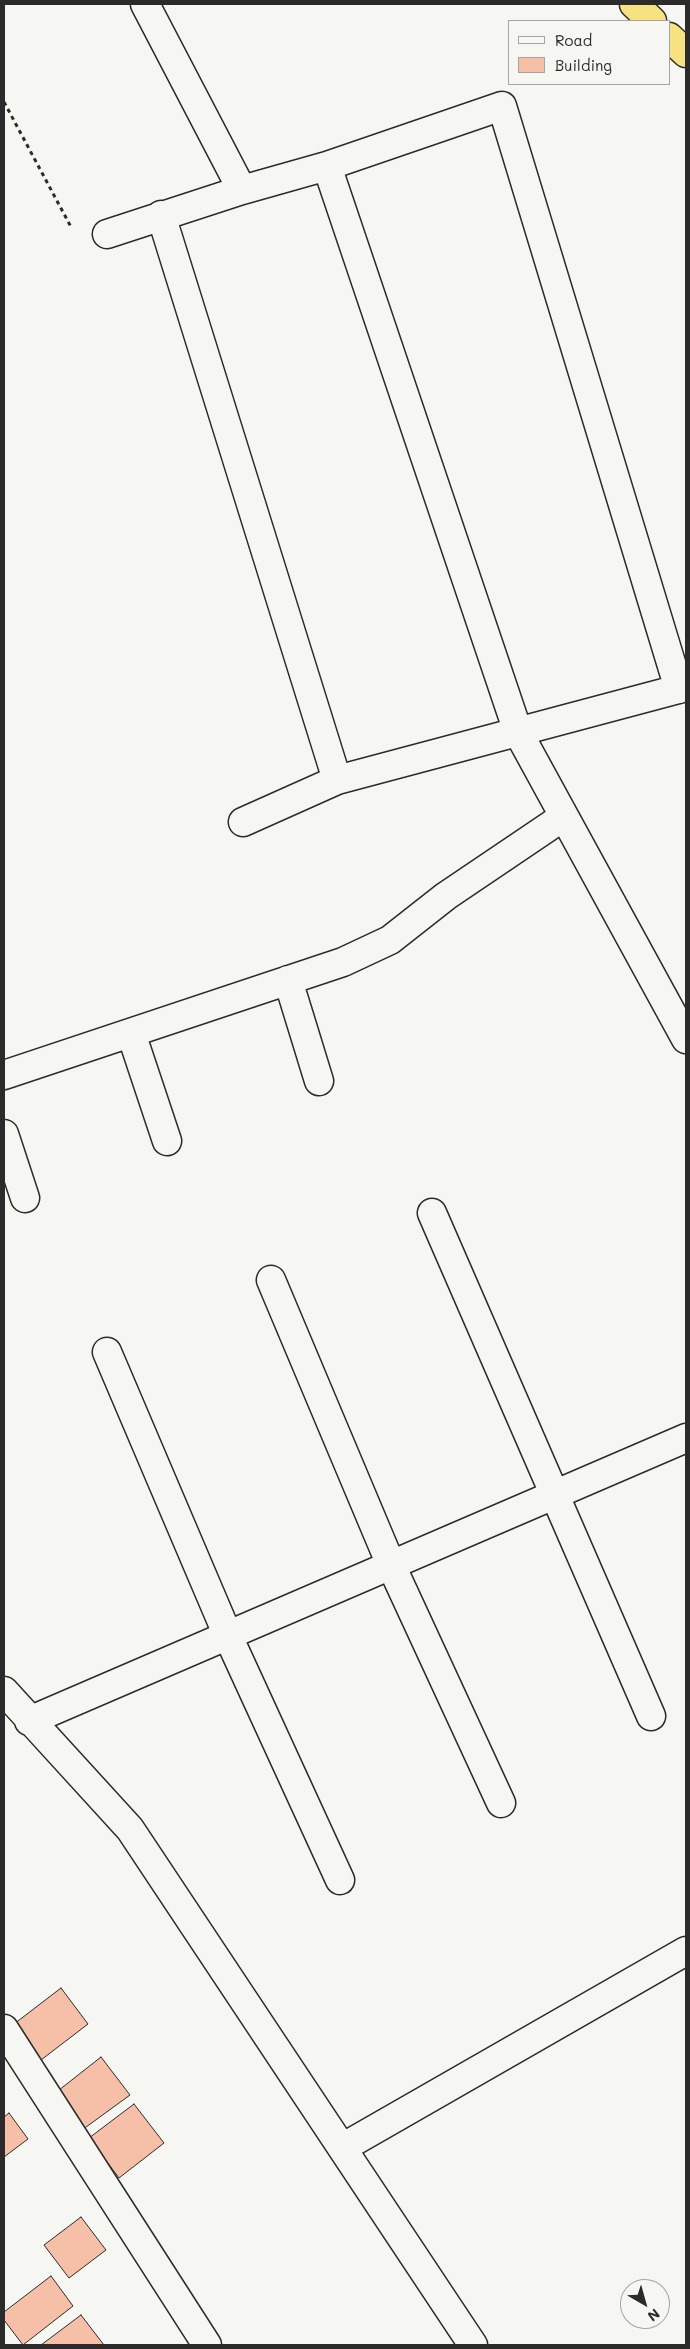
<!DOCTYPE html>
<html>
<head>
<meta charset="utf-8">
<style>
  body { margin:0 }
  #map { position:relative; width:690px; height:2349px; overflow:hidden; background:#f6f6f2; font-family:Mali,sans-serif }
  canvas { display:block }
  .frame { position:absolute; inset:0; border:5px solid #2b2b2b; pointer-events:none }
  .legend { position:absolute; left:508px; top:20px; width:162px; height:65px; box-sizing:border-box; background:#f6f6f2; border:1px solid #a5a5a2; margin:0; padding:6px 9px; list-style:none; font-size:15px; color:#2b2b2b }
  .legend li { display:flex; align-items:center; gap:10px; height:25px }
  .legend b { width:25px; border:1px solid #a5a5a2 }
  .north { position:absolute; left:620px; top:2279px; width:50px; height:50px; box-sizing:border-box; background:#f6f6f2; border:1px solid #a5a5a2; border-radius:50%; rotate:142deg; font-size:14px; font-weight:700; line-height:20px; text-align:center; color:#2b2b2b }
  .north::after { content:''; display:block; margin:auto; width:18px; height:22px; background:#2b2b2b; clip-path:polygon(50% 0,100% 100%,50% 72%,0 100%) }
</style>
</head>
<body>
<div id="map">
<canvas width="690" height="2349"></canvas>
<div class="frame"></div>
<ul class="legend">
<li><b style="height:6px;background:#f6f6f2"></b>Road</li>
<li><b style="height:14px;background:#f6c0a8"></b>Building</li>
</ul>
<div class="north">N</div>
</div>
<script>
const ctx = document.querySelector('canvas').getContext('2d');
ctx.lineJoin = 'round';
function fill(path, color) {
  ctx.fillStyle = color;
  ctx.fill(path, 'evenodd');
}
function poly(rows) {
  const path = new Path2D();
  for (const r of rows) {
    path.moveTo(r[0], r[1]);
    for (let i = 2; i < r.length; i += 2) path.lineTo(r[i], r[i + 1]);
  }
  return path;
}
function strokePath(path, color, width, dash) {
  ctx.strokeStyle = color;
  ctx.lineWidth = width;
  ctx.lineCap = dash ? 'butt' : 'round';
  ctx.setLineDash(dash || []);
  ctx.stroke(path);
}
const building = poly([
  [61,1988,88,2024,41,2060,14,2024,61,1988],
  [101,2057,130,2095,82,2130,54,2094,101,2057],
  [134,2104,164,2143,119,2178,89,2138,134,2104],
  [9,2113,28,2139,4,2157,4,2117,9,2113],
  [81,2217,106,2250,69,2278,44,2245,81,2217],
  [51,2276,73,2306,23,2345,4,2320,4,2312,51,2276],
  [81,2315,104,2345,41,2345,81,2315]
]);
const path = poly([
  [4,102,71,227]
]);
const minor = poly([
  [145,4,242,190],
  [327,166,518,732,686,1039],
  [161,215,337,780],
  [107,234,242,190,327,166,502,106,679,689],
  [243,822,337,780,686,687],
  [288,980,319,1081],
  [131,1033,167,1141],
  [4,1075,343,962,390,940,446,896,563,817],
  [4,1134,25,1198],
  [432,1213,651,1716],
  [271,1280,391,1565,501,1803],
  [107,1352,228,1636,340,1880],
  [4,1691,130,1829,473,2345],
  [29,1721,686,1438],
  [4,2029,207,2345],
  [342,2148,686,1951]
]);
const motorway = poly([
  [634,4,652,21],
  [669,37,686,53]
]);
fill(building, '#f6c0a8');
strokePath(building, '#2b2b2b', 1);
strokePath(minor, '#2b2b2b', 31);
strokePath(motorway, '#2b2b2b', 31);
strokePath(path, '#2b2b2b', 3, [4, 4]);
strokePath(minor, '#f6f6f2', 28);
strokePath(motorway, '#f6e281', 28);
</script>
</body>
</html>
